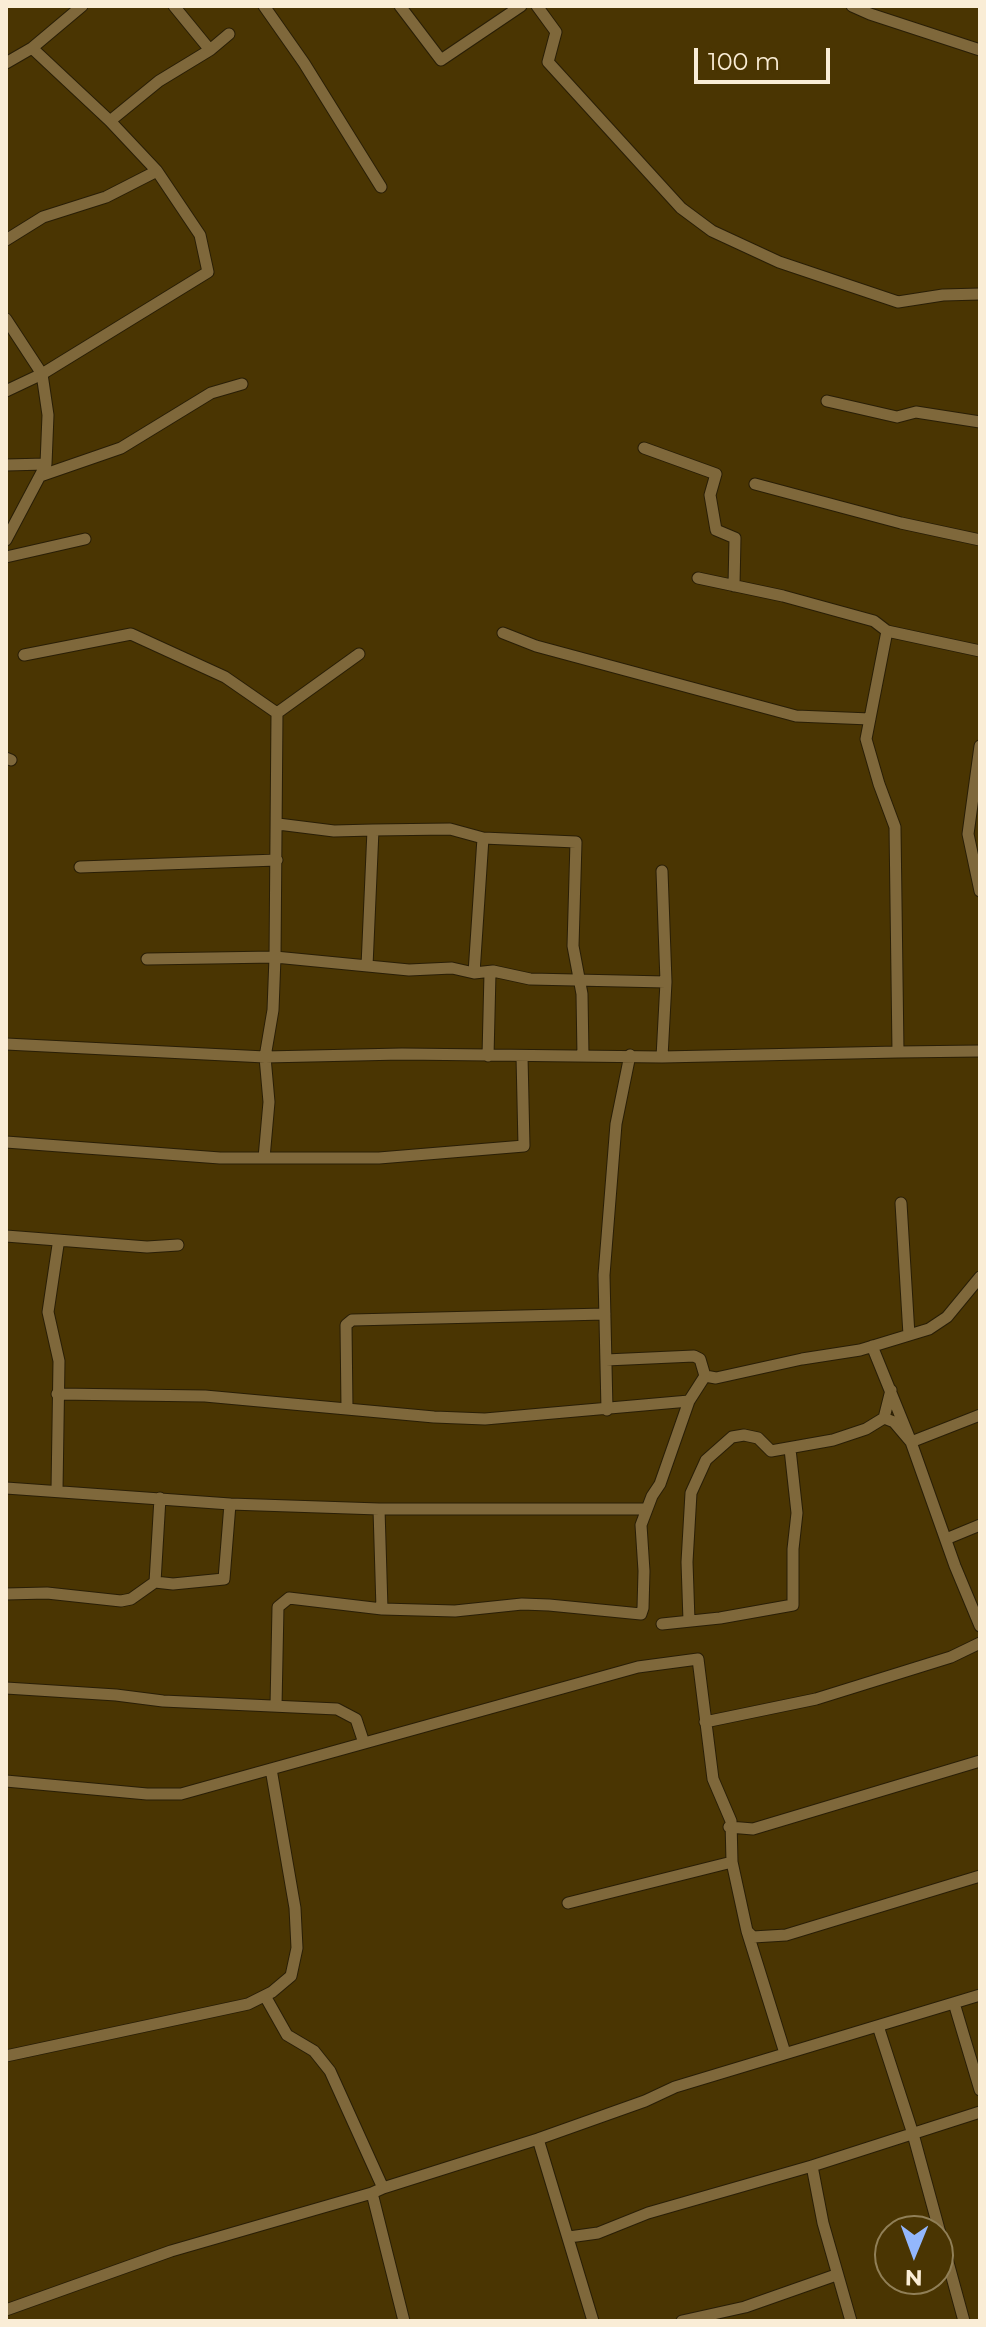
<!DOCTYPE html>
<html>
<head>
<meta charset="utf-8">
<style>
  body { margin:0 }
  #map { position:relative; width:986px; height:2327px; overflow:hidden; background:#4a3502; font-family:Montserrat,sans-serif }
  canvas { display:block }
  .frame { position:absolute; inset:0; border:8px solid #faedd6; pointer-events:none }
  .north { position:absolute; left:874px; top:2215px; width:80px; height:80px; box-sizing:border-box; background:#4a3502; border:2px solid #907f57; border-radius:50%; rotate:181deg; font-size:22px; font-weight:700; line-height:32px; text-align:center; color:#faedd6 }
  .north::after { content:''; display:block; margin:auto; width:28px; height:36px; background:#93b7fd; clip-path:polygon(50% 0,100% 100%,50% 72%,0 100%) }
  .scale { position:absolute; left:694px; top:48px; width:136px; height:36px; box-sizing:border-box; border:4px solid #faedd6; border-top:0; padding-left:10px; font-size:24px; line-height:28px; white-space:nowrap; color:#faedd6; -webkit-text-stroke:6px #4a3502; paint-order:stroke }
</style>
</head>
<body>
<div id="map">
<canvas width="986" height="2327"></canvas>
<div class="frame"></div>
<div class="north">N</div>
<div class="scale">100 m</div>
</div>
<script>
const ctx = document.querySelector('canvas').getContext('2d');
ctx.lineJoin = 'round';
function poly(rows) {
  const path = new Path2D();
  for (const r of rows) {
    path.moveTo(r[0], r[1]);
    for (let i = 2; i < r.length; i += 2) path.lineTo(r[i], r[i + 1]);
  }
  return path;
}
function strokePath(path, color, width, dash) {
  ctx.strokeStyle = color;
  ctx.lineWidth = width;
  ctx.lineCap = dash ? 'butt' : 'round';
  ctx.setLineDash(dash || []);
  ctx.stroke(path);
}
const street = poly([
  [264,6,304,63,381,187],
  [400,6,441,60,521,6],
  [537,6,556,32,548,62,681,208,712,231,779,262,898,302,943,295,980,294],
  [852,6,870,14,980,50],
  [32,48,82,6],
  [210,50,229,34],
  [6,63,32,48,110,121,157,171,106,197,43,217,6,240],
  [110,121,159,81,210,50,174,6],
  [6,319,42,374,48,415,46,464,6,465],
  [6,391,42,374,208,272,200,235,157,171],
  [827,401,897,417,916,412,980,422],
  [644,448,716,474,710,495,716,530,735,538,734,586],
  [40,476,121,448,211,393,242,384],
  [755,484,901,523,980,540],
  [6,540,42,472],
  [6,557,85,539],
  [698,578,783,596,874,621,887,631],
  [503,633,536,646,796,716,870,719],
  [980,651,887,631,866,739,879,784,895,827,898,1052,980,1051],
  [24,655,131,634,225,677,277,713],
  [277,713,359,654],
  [980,746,968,834,980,891],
  [6,758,11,760],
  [278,824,334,831,373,830,367,966],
  [373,830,450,829,483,838],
  [80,867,277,860],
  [662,871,666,982,662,1057],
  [147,959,275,957,409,970,452,968,474,973,493,971,530,979,666,982],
  [474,973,483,838,576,842,573,946,582,994,583,1056],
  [6,1044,265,1057,402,1054,662,1057,898,1052],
  [488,1056,490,973],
  [6,1142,220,1158,379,1158,524,1146,522,1056],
  [264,1158,269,1102,265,1057,273,1010,275,957,277,713],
  [901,1203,909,1335],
  [6,1236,147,1247,178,1245],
  [56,1240,58,1245,48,1312,59,1361,57,1490],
  [872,1346,911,1442,955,1566,980,1626],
  [705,1376,716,1378,802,1359,860,1350,929,1329,947,1317,980,1277],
  [57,1394,205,1396,434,1417,485,1419,689,1401],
  [347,1408,346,1325,352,1320,605,1314],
  [607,1410,604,1275,616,1124,630,1055],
  [884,1418,894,1422,911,1442,980,1415],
  [6,1488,230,1504,379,1509,646,1509],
  [379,1509,382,1609],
  [946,1539,980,1525],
  [155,1582,160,1498],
  [6,1594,47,1593,121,1601,131,1599,155,1582,173,1584,224,1579,230,1504],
  [689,1621,687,1562,691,1493,706,1460,732,1437,744,1435,758,1438,771,1451,833,1440,866,1429,884,1418,891,1390],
  [662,1624,720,1618,793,1605,793,1549,797,1513,790,1449],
  [6,1688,116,1695,163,1701,337,1709,356,1719,364,1743],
  [276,1706,278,1607,289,1598,382,1609,455,1611,522,1604,549,1605,641,1614,643,1608,644,1571,641,1525,652,1496,660,1484,689,1401,705,1376,700,1359,694,1356,606,1360],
  [705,1722,816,1699,951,1657,980,1643],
  [6,1781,147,1794,181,1794,638,1667,698,1659,713,1779,731,1821,732,1862,747,1931,753,1937,786,1935,980,1876],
  [729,1827,753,1829,980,1761],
  [568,1903,732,1862],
  [747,1931,785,2053],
  [265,1996,287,2035,314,2051,330,2071,383,2188],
  [954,2003,980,2090],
  [878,2026,913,2134,964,2321],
  [6,2056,248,2004,272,1992,291,1976,297,1948,295,1908,271,1769],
  [538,2139,593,2321],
  [812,2166,823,2223,851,2321],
  [372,2193,404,2321],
  [569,2237,598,2233,648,2213,812,2166,980,2112],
  [6,2310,171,2251,372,2193,383,2188,538,2139,645,2101,675,2087,980,1995],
  [682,2321,745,2307,836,2275]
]);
strokePath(street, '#291e06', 13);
strokePath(street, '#7f683b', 11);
</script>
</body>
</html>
